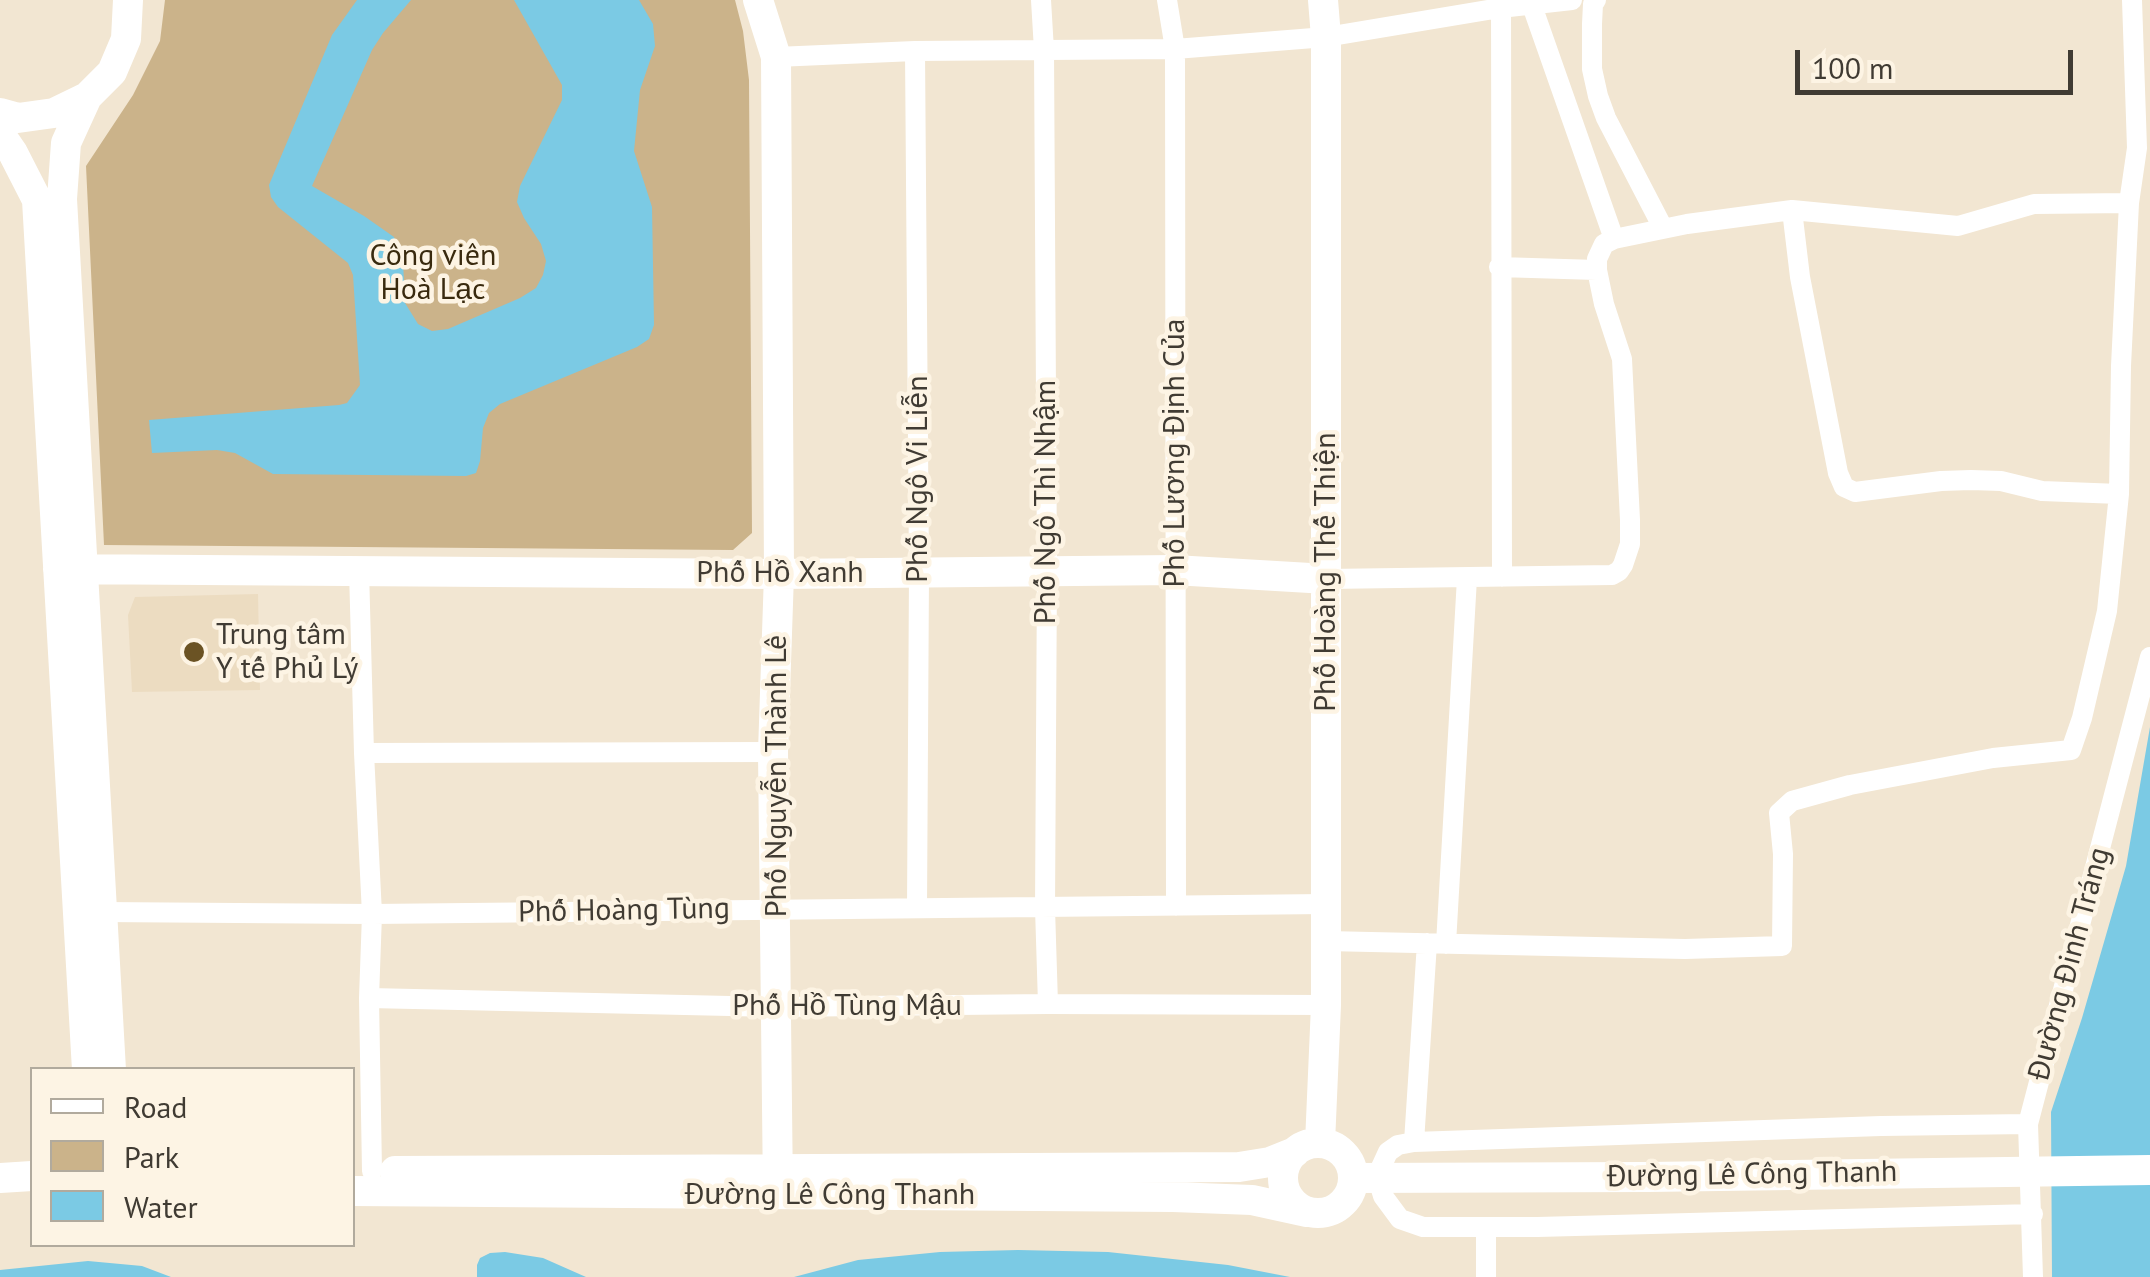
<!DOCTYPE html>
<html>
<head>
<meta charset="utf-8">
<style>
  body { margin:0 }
  #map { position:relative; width:2150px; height:1277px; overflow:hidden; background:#f2e6d2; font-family:"PT Sans",sans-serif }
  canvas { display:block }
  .legend { position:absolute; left:30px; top:1067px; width:325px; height:180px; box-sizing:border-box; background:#fdf4e4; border:2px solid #b1aa9d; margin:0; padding:12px 18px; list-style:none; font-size:30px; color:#403b33 }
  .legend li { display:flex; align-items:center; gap:20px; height:50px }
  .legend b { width:50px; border:2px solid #b1aa9d }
  .scale { position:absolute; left:1795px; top:50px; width:278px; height:45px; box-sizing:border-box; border:5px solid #403b33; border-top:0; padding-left:12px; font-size:30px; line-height:35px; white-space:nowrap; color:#403b33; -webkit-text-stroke:8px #fdf4e4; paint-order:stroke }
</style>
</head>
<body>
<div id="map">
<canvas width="2150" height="1277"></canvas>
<ul class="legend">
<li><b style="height:12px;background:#fff"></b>Road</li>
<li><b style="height:28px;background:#cbb38a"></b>Park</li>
<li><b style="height:28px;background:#7bcae4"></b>Water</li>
</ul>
<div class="scale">100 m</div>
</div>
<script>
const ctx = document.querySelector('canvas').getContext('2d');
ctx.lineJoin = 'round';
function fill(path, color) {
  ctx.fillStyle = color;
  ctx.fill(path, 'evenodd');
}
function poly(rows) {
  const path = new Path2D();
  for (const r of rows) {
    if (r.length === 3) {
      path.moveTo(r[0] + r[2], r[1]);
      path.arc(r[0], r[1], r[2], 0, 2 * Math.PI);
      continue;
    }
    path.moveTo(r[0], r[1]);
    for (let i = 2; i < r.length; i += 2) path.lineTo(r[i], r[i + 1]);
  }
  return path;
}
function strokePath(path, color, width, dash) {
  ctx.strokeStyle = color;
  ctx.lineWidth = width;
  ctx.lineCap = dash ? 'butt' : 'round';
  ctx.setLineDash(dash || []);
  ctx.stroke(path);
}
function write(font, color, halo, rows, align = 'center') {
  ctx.font = font + ' "PT Sans",sans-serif';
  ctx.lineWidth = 9;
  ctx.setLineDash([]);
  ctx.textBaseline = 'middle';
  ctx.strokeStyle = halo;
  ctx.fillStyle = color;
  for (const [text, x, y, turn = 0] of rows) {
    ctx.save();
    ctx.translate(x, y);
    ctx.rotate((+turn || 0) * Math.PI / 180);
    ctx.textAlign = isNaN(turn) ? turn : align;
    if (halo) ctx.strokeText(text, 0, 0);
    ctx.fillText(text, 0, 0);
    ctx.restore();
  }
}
const built = poly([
  [258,594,260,690,132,692,128,615,135,597]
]);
const green = poly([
  [165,0,735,0,743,31,749,80,752,533,733,550,104,545,86,166,133,95,160,41]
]);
const water = poly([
  [357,0,411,0,383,33,372,50,312,186,364,216,394,237,403,261,405,303,418,324,432,331,448,329,520,298,536,288,543,275,546,261,541,244,524,218,517,202,520,186,562,100,562,85,514,0,639,0,653,24,655,46,640,90,634,151,652,207,654,325,649,339,637,347,500,404,489,413,483,428,480,461,476,473,466,476,273,474,235,453,217,450,152,453,149,420,339,405,347,403,360,385,353,275,348,263,278,207,271,197,269,185,332,35],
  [2150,727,2150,1277,2052,1277,2051,1112,2082,1018,2126,866],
  [1018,1250,1108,1252,1228,1265,1290,1277,794,1277,858,1260,940,1252],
  [505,1252,543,1258,586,1277,477,1277,477,1265,480,1258,490,1253],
  [88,1261,142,1266,171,1277,0,1277,0,1270]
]);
const street = poly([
  [1041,0,1044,50,1047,571,1045,908,1048,1004],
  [1167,0,1175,49,1176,906],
  [1501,0,1502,577],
  [1530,0,1614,239],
  [1596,0,1593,4,1592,24,1592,69,1598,96,1606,118,1663,228],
  [915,51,919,573,917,908],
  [776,57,915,51,1175,49,1326,37,1500,8,1572,0],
  [1792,210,1800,277,1838,473,1844,487,1855,492,1941,481,1971,480,2001,481,2042,491,2119,494],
  [1499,267,1597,270],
  [359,570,364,753,372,914,369,998,372,1171],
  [1327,579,1612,575,1619,571,1623,565,1630,544,1630,520,1622,359,1604,304,1597,270,1597,259,1604,244,1614,239,1687,224,1792,210,1958,226,2034,204,2129,203],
  [364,753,773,752],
  [101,912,372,914,1326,904],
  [1326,941,1685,949,1782,946,1783,854,1779,813,1792,801,1850,785,1993,758,2071,750,2082,718,2107,611,2119,494,2121,366,2129,203,2137,148,2132,0],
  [1446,944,1467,578],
  [369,998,775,1007,1048,1004,1326,1005],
  [2028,1124,1881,1126,1414,1142,1398,1145,1388,1152,1377,1176,1383,1196,1400,1219,1423,1227,1537,1227,2033,1214],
  [1414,1142,1427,943],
  [1486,1227,1486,1277],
  [2033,1277,2028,1124,2150,657]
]);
const secondary = poly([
  [758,0,776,57,779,574,773,752,778,1194],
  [0,113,18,118,54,113,87,97],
  [0,134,13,153,37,200,87,1070],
  [58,569,779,574,1174,570,1327,579],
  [111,1070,62,199,66,143,87,97,112,72,126,39,128,0],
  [1318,1178,35],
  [1320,1143,1326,1005,1326,37,1323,0],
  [395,1171,1239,1167,1270,1162,1295,1152],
  [0,1178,32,1176],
  [1354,1178,1648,1177,2150,1170],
  [352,1191,1173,1197,1252,1200,1307,1212]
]);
const markers = [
  [194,652,12,"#6b5324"]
];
const parkNames = [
  ["Công viên",433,256],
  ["Hoà Lạc",433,290]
];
const streetNames = [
  ["Phố Lương Định Của",1175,453,-90],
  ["Phố Ngô Vi Liễn",918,479,-90],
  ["Phố Ngô Thì Nhậm",1046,502,-90],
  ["Phố Hoàng Thế Thiện",1326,572,-90],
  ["Phố Hồ Xanh",780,573],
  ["Phố Nguyễn Thành Lê",777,776,-90],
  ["Phố Hoàng Tùng",624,911,-1],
  ["Đường Đinh Tráng",2070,964,-75],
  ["Phố Hồ Tùng Mậu",847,1006],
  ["Đường Lê Công Thanh",1752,1175,-1],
  ["Đường Lê Công Thanh",830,1195]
];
const poiNames = [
  ["Trung tâm",216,635],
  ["Y tế Phủ Lý",216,669]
];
fill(built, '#ecdcc1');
fill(green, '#cbb38a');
fill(water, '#7bcae4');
strokePath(street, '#fff', 20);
strokePath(secondary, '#fff', 30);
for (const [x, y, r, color] of markers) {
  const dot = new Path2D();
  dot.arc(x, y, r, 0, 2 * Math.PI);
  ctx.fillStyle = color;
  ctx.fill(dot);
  strokePath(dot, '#fdf4e4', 4);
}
write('30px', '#392a0f', '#fdf4e4', parkNames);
write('30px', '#403b33', '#fdf4e4', streetNames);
write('30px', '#403b33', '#fdf4e4', poiNames, 'left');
</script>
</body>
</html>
